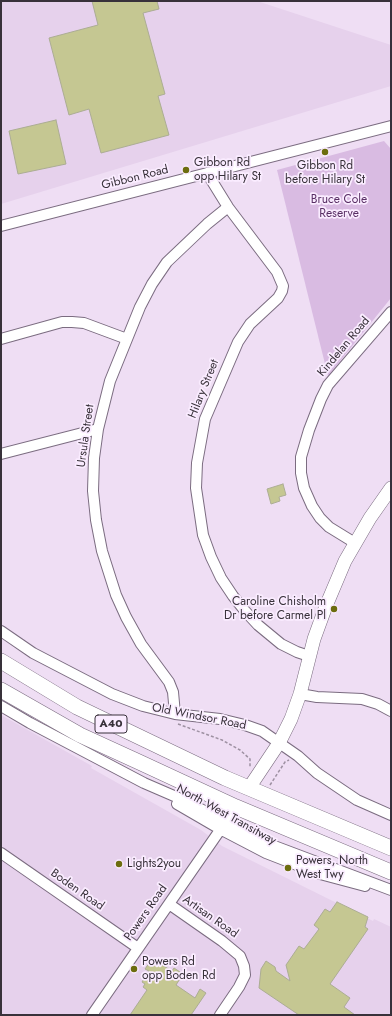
<!DOCTYPE html>
<html>
<head>
<meta charset="utf-8">
<style>
  body { margin:0 }
  #map { position:relative; width:392px; height:1016px; overflow:hidden; background:#efdef4; font-family:Jost,sans-serif }
  canvas { display:block }
  .frame { position:absolute; inset:0; border:2px solid #38313a; pointer-events:none }
</style>
</head>
<body>
<div id="map">
<canvas width="392" height="1016"></canvas>
<div class="frame"></div>
</div>
<script>
const ctx = document.querySelector('canvas').getContext('2d');
ctx.lineJoin = 'round';
function fill(path, color) {
  ctx.fillStyle = color;
  ctx.fill(path, 'evenodd');
}
function poly(rows) {
  const path = new Path2D();
  for (const r of rows) {
    path.moveTo(r[0], r[1]);
    for (let i = 2; i < r.length; i += 2) path.lineTo(r[i], r[i + 1]);
  }
  return path;
}
function strokePath(path, color, width, dash) {
  ctx.strokeStyle = color;
  ctx.lineWidth = width;
  ctx.lineCap = dash ? 'butt' : 'round';
  ctx.setLineDash(dash || []);
  ctx.stroke(path);
}
function write(font, color, halo, rows, align = 'center') {
  ctx.font = font + ' Jost,sans-serif';
  ctx.lineWidth = 3.5;
  ctx.setLineDash([]);
  ctx.textBaseline = 'middle';
  ctx.strokeStyle = halo;
  ctx.fillStyle = color;
  for (const [text, x, y, turn = 0] of rows) {
    ctx.save();
    ctx.translate(x, y);
    ctx.rotate((+turn || 0) * Math.PI / 180);
    ctx.textAlign = isNaN(turn) ? turn : align;
    if (halo) ctx.strokeText(text, 0, 0);
    ctx.fillText(text, 0, 0);
    ctx.restore();
  }
}
const built = poly([
  [1,1,257,1,391,45,391,86,1,204],
  [1,715,92,766,91,768,201,830,222,846,373,921,374,919,391,927,391,1015,1,1015]
]);
const green = poly([
  [384,141,391,149,391,298,328,376,277,170]
]);
const building = poly([
  [92,1,157,1,159,9,143,13,165,94,158,96,169,135,101,153,89,109,69,115,49,38,98,25,92,1],
  [56,120,66,164,18,174,9,131,56,120],
  [283,484,286,495,279,497,280,501,271,504,267,489,283,484],
  [337,902,368,917,365,927,368,929,330,984,350,998,344,1007,355,1015,299,1015,259,988,261,969,266,961,275,967,276,971,290,981,286,965,299,946,304,949,319,929,314,925,325,909,330,912,337,902],
  [152,959,172,971,174,968,183,974,176,985,195,998,200,989,206,993,191,1015,130,1015,147,990,143,987,145,984,142,982,149,971,145,969,152,959]
]);
const path = poly([
  [178,724,222,740,240,750,250,759,250,767],
  [270,785,285,762,289,760]
]);
const minor = poly([
  [207,173,228,207,277,272,283,286,282,291,278,298,250,324,238,342,205,419,197,463,196,488,203,535,211,557,221,578,233,596,245,611,258,625,281,644,297,652,309,656],
  [1,226,391,126],
  [1,339,62,322,72,322,84,323,127,339],
  [1,454,98,429],
  [355,543,329,527,320,518,312,506,304,488,301,473,301,457,309,430,321,399,328,385,391,312],
  [1,631,33,653,112,694,143,706,175,714,220,719,245,725,262,731,298,756,317,773,357,800,391,815],
  [300,694,317,697,362,699,378,704,391,711],
  [1,706,30,723,144,783,181,799,269,844,391,890],
  [175,714,173,692,169,682,141,644,126,617,116,595,102,551,96,520,93,491,94,458,98,429,110,381,140,307,152,284,167,262,207,224,228,207],
  [177,804,220,829,266,853,320,874,365,886],
  [1,853,138,948],
  [169,904,222,941,240,956,244,966,245,975,239,987,220,1015],
  [92,1015,236,807]
]);
const major = poly([
  [249,788,279,743,291,719,300,694,314,639,326,606,345,561,370,518,391,488]
]);
const highway = poly([
  [1,661,77,707,225,778,391,848],
  [1,690,80,735,139,762,236,807,391,872]
]);
const markers = [
  [325,152,4,"#6c6d0e"],
  [186,170,4,"#6c6d0e"],
  [334,609,4,"#6c6d0e"],
  [119,864,4,"#6c6d0e"],
  [288,868,4,"#6c6d0e"],
  [134,969,4,"#6c6d0e"]
];
const shields = [
  [111,724,32]
];
const shieldNames = [
  ["A40",111,724]
];
const poiNames = [
  ["Gibbon Rd",194,163],
  ["opp Hilary St",194,177],
  ["Gibbon Rd",325,166,"center"],
  ["before Hilary St",325,180,"center"],
  ["Caroline Chisholm",326,602,"right"],
  ["Dr before Carmel Pl",326,616,"right"],
  ["Powers, North",296,861],
  ["West Twy",296,875],
  ["Lights2you",127,864],
  ["Powers Rd",142,962],
  ["opp Boden Rd",142,976]
];
const streetNames = [
  ["Gibbon Road",135,178,-14],
  ["Kindelan Road",344,347,-50],
  ["Hilary Street",204,389,-68],
  ["Ursula Street",86,436,-82],
  ["Old Windsor Road",199,717,11],
  ["North West Transitway",226,815,29],
  ["Boden Road",77,890,35],
  ["Powers Road",146,913,-55],
  ["Artisan Road",210,917,35]
];
const parkNames = [
  ["Bruce Cole",339,200],
  ["Reserve",339,214]
];
fill(built, '#e6d1ec');
fill(green, '#d9bbe2');
fill(building, '#c5c792');
strokePath(building, '#acad94', 1);
strokePath(minor, '#7b6c80', 12);
strokePath(major, '#7b6c80', 14);
strokePath(highway, '#7b6c80', 16);
strokePath(path, '#9e91a2', 1.5, [3, 2]);
strokePath(minor, '#fff', 10);
strokePath(major, '#fff', 13);
strokePath(highway, '#fff', 15);
for (const [x, y, r, color] of markers) {
  const dot = new Path2D();
  dot.arc(x, y, r, 0, 2 * Math.PI);
  ctx.fillStyle = color;
  ctx.fill(dot);
  strokePath(dot, '#faecff', 1.5);
}
for (const [x, y, w] of shields) {
  const box = new Path2D();
  box.roundRect(x - w / 2, y - 9, w, 18, 3);
  ctx.fillStyle = '#faecff';
  ctx.fill(box);
  strokePath(box, '#38313a', 1);
}
write('bold 11px', '#38313a', null, shieldNames);
write('12px', '#38313a', '#faecff', poiNames, 'left');
write('12px', '#38313a', '#faecff', streetNames);
write('12px', '#592f65', '#faecff', parkNames);
</script>
</body>
</html>
